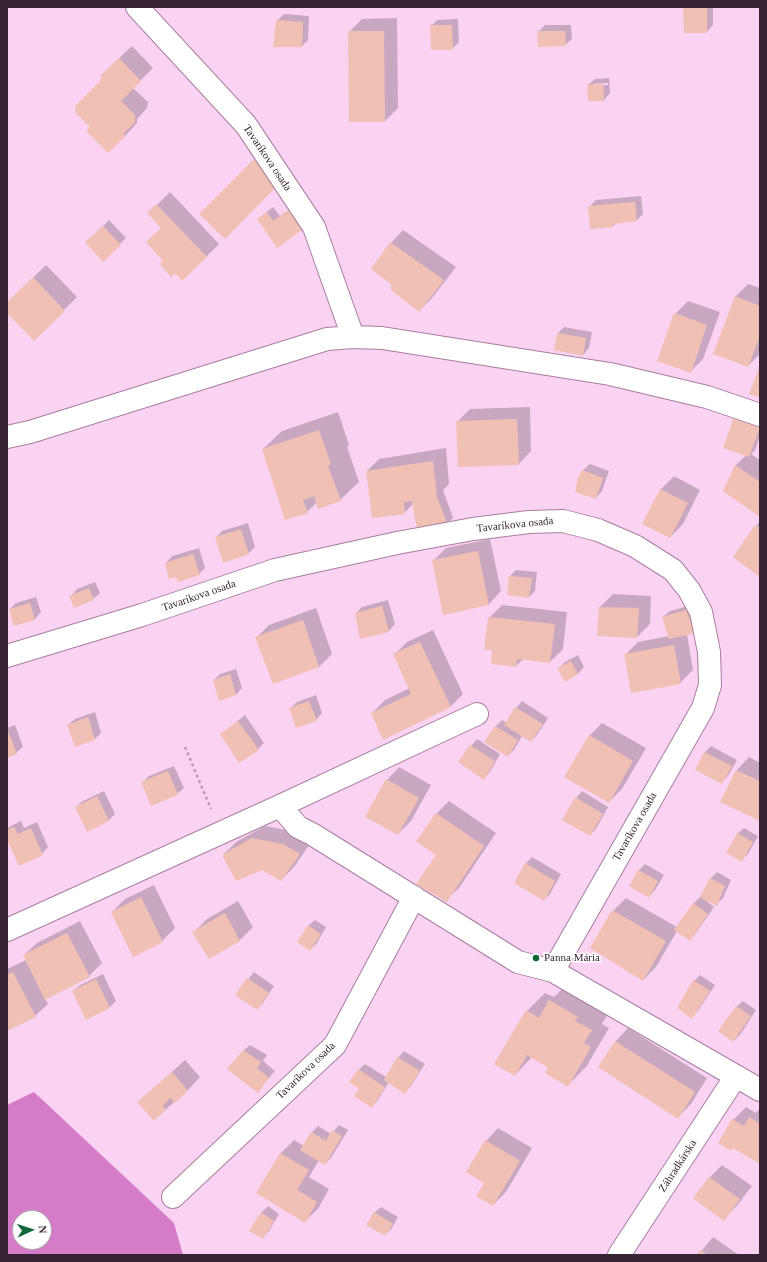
<!DOCTYPE html>
<html>
<head>
<meta charset="utf-8">
<style>
  body { margin:0 }
  #map { position:relative; width:767px; height:1262px; overflow:hidden; background:#fad3f2; font-family:Georgia,serif }
  canvas { display:block }
  .frame { position:absolute; inset:0; border:8px solid #362433; pointer-events:none }
  .north { position:absolute; left:12px; top:1210px; width:40px; height:40px; box-sizing:border-box; background:#fff; border:1px solid #afa7ad; border-radius:50%; rotate:87deg; font-size:11px; font-weight:700; line-height:16px; text-align:center; color:#362433 }
  .north::after { content:''; display:block; margin:auto; width:14px; height:18px; background:#126738; clip-path:polygon(50% 0,100% 100%,50% 72%,0 100%) }
</style>
</head>
<body>
<div id="map">
<canvas width="767" height="1262"></canvas>
<div class="frame"></div>
<div class="north">N</div>
</div>
<script>
const ctx = document.querySelector('canvas').getContext('2d');
ctx.lineJoin = 'round';
function fill(path, color) {
  ctx.fillStyle = color;
  ctx.fill(path, 'evenodd');
}
function poly(rows) {
  const path = new Path2D();
  for (const r of rows) {
    path.moveTo(r[0], r[1]);
    for (let i = 2; i < r.length; i += 2) path.lineTo(r[i], r[i + 1]);
  }
  return path;
}
function strokePath(path, color, width, dash) {
  ctx.strokeStyle = color;
  ctx.lineWidth = width;
  ctx.lineCap = dash ? 'butt' : 'round';
  ctx.setLineDash(dash || []);
  ctx.stroke(path);
}
function write(font, color, halo, rows, align = 'center') {
  ctx.font = font + ' Georgia,serif';
  ctx.lineWidth = 3;
  ctx.setLineDash([]);
  ctx.textBaseline = 'middle';
  ctx.strokeStyle = halo;
  ctx.fillStyle = color;
  for (const [text, x, y, turn = 0] of rows) {
    ctx.save();
    ctx.translate(x, y);
    ctx.rotate((+turn || 0) * Math.PI / 180);
    ctx.textAlign = isNaN(turn) ? turn : align;
    if (halo) ctx.strokeText(text, 0, 0);
    ctx.fillText(text, 0, 0);
    ctx.restore();
  }
}
const forest = poly([
  [34,1092,174,1223,183,1255,7,1255,7,1105],
  [20,1218,44,1218,44,1242,20,1242]
]);
const shadow = poly([
  [684,7,713,7,713,25,707,32],
  [284,14,309,16,308,40,302,46,277,21],
  [397,18,398,108,385,121,349,32,362,19],
  [458,19,459,42,452,49,431,26,437,20],
  [545,25,571,25,572,39,565,45,538,32],
  [132,46,153,68,133,88,148,102,147,108,137,119,137,123,124,137,92,127,102,80,115,62],
  [609,78,610,93,604,100,588,85,595,79],
  [608,83,608,85,593,86,593,84],
  [267,146,291,171,225,238,201,214],
  [170,192,219,244,206,257,175,272,165,261,162,228,149,213],
  [641,196,643,214,637,220,616,223,613,226,589,207,596,200],
  [296,205,308,223,302,229,277,246,258,219,273,207,280,216],
  [109,220,126,238,103,260,87,242],
  [403,230,456,267,432,298,419,311,391,243],
  [46,265,77,297,34,340,7,312,7,303],
  [748,284,760,288,760,354,748,366,735,297],
  [688,301,720,312,703,359,690,372,675,314],
  [564,327,592,332,589,348,583,355,555,349,558,333],
  [530,407,531,451,519,464,457,422,470,409],
  [338,412,349,445,347,447,359,482,340,500,317,502,307,512,263,449,282,431],
  [735,418,760,418,760,436,755,450,751,454,760,460,760,516,724,490,736,465,746,455],
  [446,448,449,484,443,490,453,518,447,524,414,503,404,513,367,471,379,459],
  [590,464,609,471,602,491,596,498,579,479,583,470],
  [674,476,700,490,683,524,670,537,644,524,661,489],
  [760,521,760,575,734,556],
  [248,523,255,547,248,554,216,537,222,531],
  [490,539,501,591,489,604,433,561,446,548],
  [199,548,205,568,199,574,177,576,166,563,172,556],
  [516,570,537,572,535,591,529,597,510,576],
  [95,582,100,593,93,599,71,596,77,589],
  [613,594,651,596,650,624,637,637,600,607],
  [36,597,41,612,35,619,14,625,10,609,16,603],
  [388,600,395,624,389,631,356,613,362,607],
  [502,605,567,612,563,649,550,662,523,659,516,666,493,649,489,618],
  [692,605,695,632,687,634,693,670,680,683,625,655,638,642,669,636,663,617,670,611],
  [316,608,332,654,319,667,256,638,269,625],
  [433,630,463,694,450,707,372,713,385,700,410,688,394,655,407,642],
  [578,655,584,667,578,674,565,681,559,668,565,662],
  [236,669,242,688,236,695,214,680,220,674],
  [316,695,322,713,316,720,290,708,297,702],
  [522,701,548,718,537,735,531,741,522,736,514,750,507,756,486,742,496,726,502,720,507,723,516,708],
  [95,712,101,733,95,739,68,725,75,719],
  [245,715,264,743,258,749,221,735],
  [602,723,646,748,622,789,609,802,589,736],
  [15,725,23,747,16,753,7,756,7,728],
  [477,739,500,754,490,772,483,779,459,762,471,746],
  [711,746,737,760,728,776,722,782,704,753],
  [749,757,760,763,760,820,737,770],
  [174,766,184,788,177,794,142,783,149,776],
  [399,767,431,785,411,821,398,834,387,780],
  [104,791,115,814,108,821,76,807,83,801],
  [582,791,608,807,596,829,590,835,576,798],
  [449,801,496,833,459,888,446,900,437,855,417,841,437,813],
  [21,821,24,828,37,822,48,847,42,854,7,838,7,829,11,826],
  [265,826,296,832,312,841,294,867,281,880,262,869,223,855,236,842],
  [744,828,758,836,748,854,741,860,737,834],
  [532,857,561,874,550,894,544,900,526,863],
  [645,864,664,875,655,890,649,897,630,886,639,870],
  [717,872,731,880,723,898,717,904,704,898,704,899,714,907,696,933,690,940,677,931,656,967,643,980,613,911,626,898,677,927,694,903,700,897,710,879],
  [154,885,175,928,162,941,112,912,125,899],
  [238,901,253,927,240,940,209,958,194,932,207,919],
  [315,920,326,927,317,943,310,950,308,926],
  [80,921,102,963,89,976,45,998,48,1004,35,1016,7,1030,7,969,26,960,24,955,37,943],
  [254,972,274,986,263,1003,257,1009,237,994],
  [103,974,116,1001,110,1007,87,1018,73,991,80,985],
  [700,975,715,985,698,1011,692,1017,694,981],
  [568,983,609,1012,602,1024,609,1028,586,1067,568,1085,549,1068,532,1057,515,1075,527,1011,545,993,554,997],
  [743,1001,756,1010,740,1035,733,1041,736,1007],
  [628,1028,707,1078,691,1104,678,1117,599,1067,616,1041],
  [250,1045,267,1055,263,1061,275,1071,258,1091,243,1051],
  [404,1051,425,1064,411,1086,405,1093,389,1082,378,1100,372,1106,360,1088,358,1070,365,1064,386,1077,398,1058],
  [185,1060,200,1077,188,1090,165,1110,139,1102],
  [746,1107,756,1113,760,1108,760,1163,734,1147,720,1142,733,1120],
  [339,1125,348,1130,331,1158,325,1164,319,1160,309,1177,329,1189,318,1209,305,1221,257,1193,281,1153,294,1140,304,1146,312,1132,318,1126,331,1134],
  [498,1128,532,1148,506,1192,493,1205,485,1182,486,1141],
  [722,1165,752,1186,736,1207,723,1219,709,1178],
  [268,1206,279,1214,269,1231,262,1238,251,1230,262,1212],
  [381,1207,398,1217,392,1228,385,1235,374,1213],
  [713,1237,739,1255,698,1255]
]);
const building = poly([
  [683,7,707,7,707,33,684,33],
  [276,20,303,22,302,47,273,47],
  [430,25,452,25,453,50,431,50],
  [348,31,384,31,385,122,349,122],
  [537,31,565,31,566,46,538,47],
  [119,58,141,81,121,101,135,115,135,122,124,133,125,137,108,153,86,131,90,127,75,112,76,105,101,80,101,75],
  [603,84,604,101,588,101,587,85],
  [254,159,279,184,225,239,199,214],
  [635,202,637,221,613,224,613,227,590,229,588,206],
  [156,204,207,257,182,281,175,273,171,277,160,264,163,261,146,242,161,228,147,213],
  [289,210,302,230,277,248,257,219,267,212,273,221],
  [103,226,121,245,103,262,85,242],
  [390,242,444,280,419,312,391,290,391,284,371,269],
  [33,277,65,311,34,341,7,313,7,302],
  [735,296,760,306,760,336,748,367,713,354],
  [674,313,707,325,691,373,657,361],
  [557,333,586,338,583,356,554,350],
  [760,365,760,398,749,394],
  [734,417,760,427,749,457,723,448],
  [517,419,519,465,458,467,456,421],
  [319,430,331,464,328,466,341,501,318,509,314,496,303,500,308,513,285,520,262,449],
  [433,461,437,497,448,525,417,530,412,501,404,502,405,514,372,518,366,471],
  [735,465,760,482,760,517,723,491],
  [582,470,603,478,596,499,575,492,578,478],
  [660,489,688,503,670,538,642,524],
  [755,525,760,528,760,577,733,557],
  [241,529,249,554,223,563,215,537],
  [478,551,489,605,443,615,432,560],
  [193,554,200,575,178,582,176,577,169,579,165,563],
  [509,576,532,578,529,598,507,595],
  [89,588,94,600,74,608,69,596],
  [30,603,35,620,14,626,9,609],
  [382,606,389,632,360,639,355,613],
  [599,607,639,608,637,638,597,636],
  [686,610,696,633,669,639,662,617],
  [488,617,555,624,550,663,517,659,516,667,491,664,492,650,484,650],
  [303,620,319,667,273,684,255,637],
  [420,642,451,707,383,740,371,713,411,694,393,654],
  [674,645,681,684,631,693,624,654],
  [571,661,578,674,565,682,557,668],
  [230,674,236,695,219,701,213,680],
  [309,701,317,721,296,728,289,708],
  [515,707,543,724,531,742,504,725],
  [88,717,95,740,75,747,67,725],
  [238,721,259,750,239,763,220,734],
  [495,726,518,740,508,757,484,742],
  [7,731,8,731,17,754,7,758],
  [589,735,633,761,609,803,564,777],
  [470,745,495,761,484,780,458,762],
  [704,752,732,766,722,784,695,770],
  [736,770,760,781,760,821,720,802],
  [168,771,178,795,151,806,141,782],
  [386,779,419,798,398,835,365,817],
  [97,796,109,821,87,832,75,807],
  [575,797,603,814,590,836,562,820],
  [436,813,484,846,447,902,416,884,436,855,416,841],
  [14,827,18,834,31,828,43,855,19,866,7,840,7,830],
  [737,833,753,842,742,862,726,853],
  [252,838,283,844,300,854,281,881,262,870,236,881,222,855],
  [525,863,555,881,544,901,514,883],
  [638,870,658,881,649,898,629,886],
  [710,878,725,886,717,906,700,897],
  [141,897,163,942,133,957,111,912],
  [693,903,708,914,690,941,674,930],
  [612,910,666,941,643,981,590,948],
  [225,913,240,941,209,959,192,932],
  [308,925,321,934,310,951,297,942],
  [67,933,90,977,45,1000,23,955],
  [13,972,36,1017,7,1031,7,975],
  [247,978,269,993,257,1010,235,995],
  [96,979,110,1008,86,1020,72,991],
  [693,980,710,991,692,1019,677,1008],
  [549,1000,578,1017,575,1021,592,1030,584,1043,591,1047,568,1087,545,1073,548,1068,527,1055,515,1076,494,1064,526,1010,539,1018],
  [736,1006,751,1016,733,1042,718,1031],
  [615,1041,695,1092,678,1119,598,1067],
  [243,1050,261,1062,257,1068,269,1078,258,1093,227,1069],
  [397,1057,420,1071,405,1094,384,1080],
  [358,1069,385,1087,372,1108,354,1096,359,1089,349,1082],
  [172,1072,188,1091,175,1103,170,1098,163,1106,166,1110,154,1121,137,1102],
  [749,1117,760,1124,760,1164,733,1148,731,1151,718,1143,732,1119,744,1126],
  [332,1130,342,1136,325,1165,300,1150,311,1132,326,1141],
  [485,1140,520,1161,493,1206,476,1196,484,1183,466,1172],
  [280,1153,309,1170,297,1190,317,1202,305,1223,256,1193],
  [709,1177,740,1199,724,1221,693,1198],
  [261,1212,274,1221,263,1239,249,1231],
  [374,1212,393,1224,385,1236,366,1225],
  [700,1250,708,1255,696,1255]
]);
const path = poly([
  [185,747,211,809]
]);
const minor = poly([
  [137,7,246,125,314,227,353,337],
  [7,437,30,432,327,339,353,337,382,338,610,374,707,397,760,415],
  [7,656,142,615,275,570,397,543,473,529,529,522,563,521,598,530,635,546,673,570,689,590,701,612,709,652,710,685,703,708,553,971],
  [280,806,298,827,312,834,518,962,553,971,760,1090],
  [7,930,280,806,477,714],
  [173,1197,335,1045,414,897],
  [619,1255,736,1076]
]);
const markers = [
  [536,958,4,"#126738"]
];
const streetNames = [
  ["Tavaríkova osada",267,158,56],
  ["Tavaríkova osada",515,525,-6],
  ["Tavaríkova osada",199,596,-19],
  ["Tavaríkova osada",635,827,-60],
  ["Tavaríkova osada",306,1071,-44],
  ["Záhradkárska",678,1166,-57]
];
const poiNames = [
  ["Panna Mária",544,958]
];
fill(forest, '#d67bc7');
fill(shadow, '#0003');
fill(building, '#f1c0b4');
strokePath(minor, '#a97da1', 24);
strokePath(path, '#bc9cb6', 2.5, [3, 3]);
strokePath(minor, '#fff', 22);
for (const [x, y, r, color] of markers) {
  const dot = new Path2D();
  dot.arc(x, y, r, 0, 2 * Math.PI);
  ctx.fillStyle = color;
  ctx.fill(dot);
  strokePath(dot, '#fff', 1.5);
}
write('11px', '#362433', '#fff', streetNames);
write('11px', '#362433', '#fff', poiNames, 'left');
</script>
</body>
</html>
